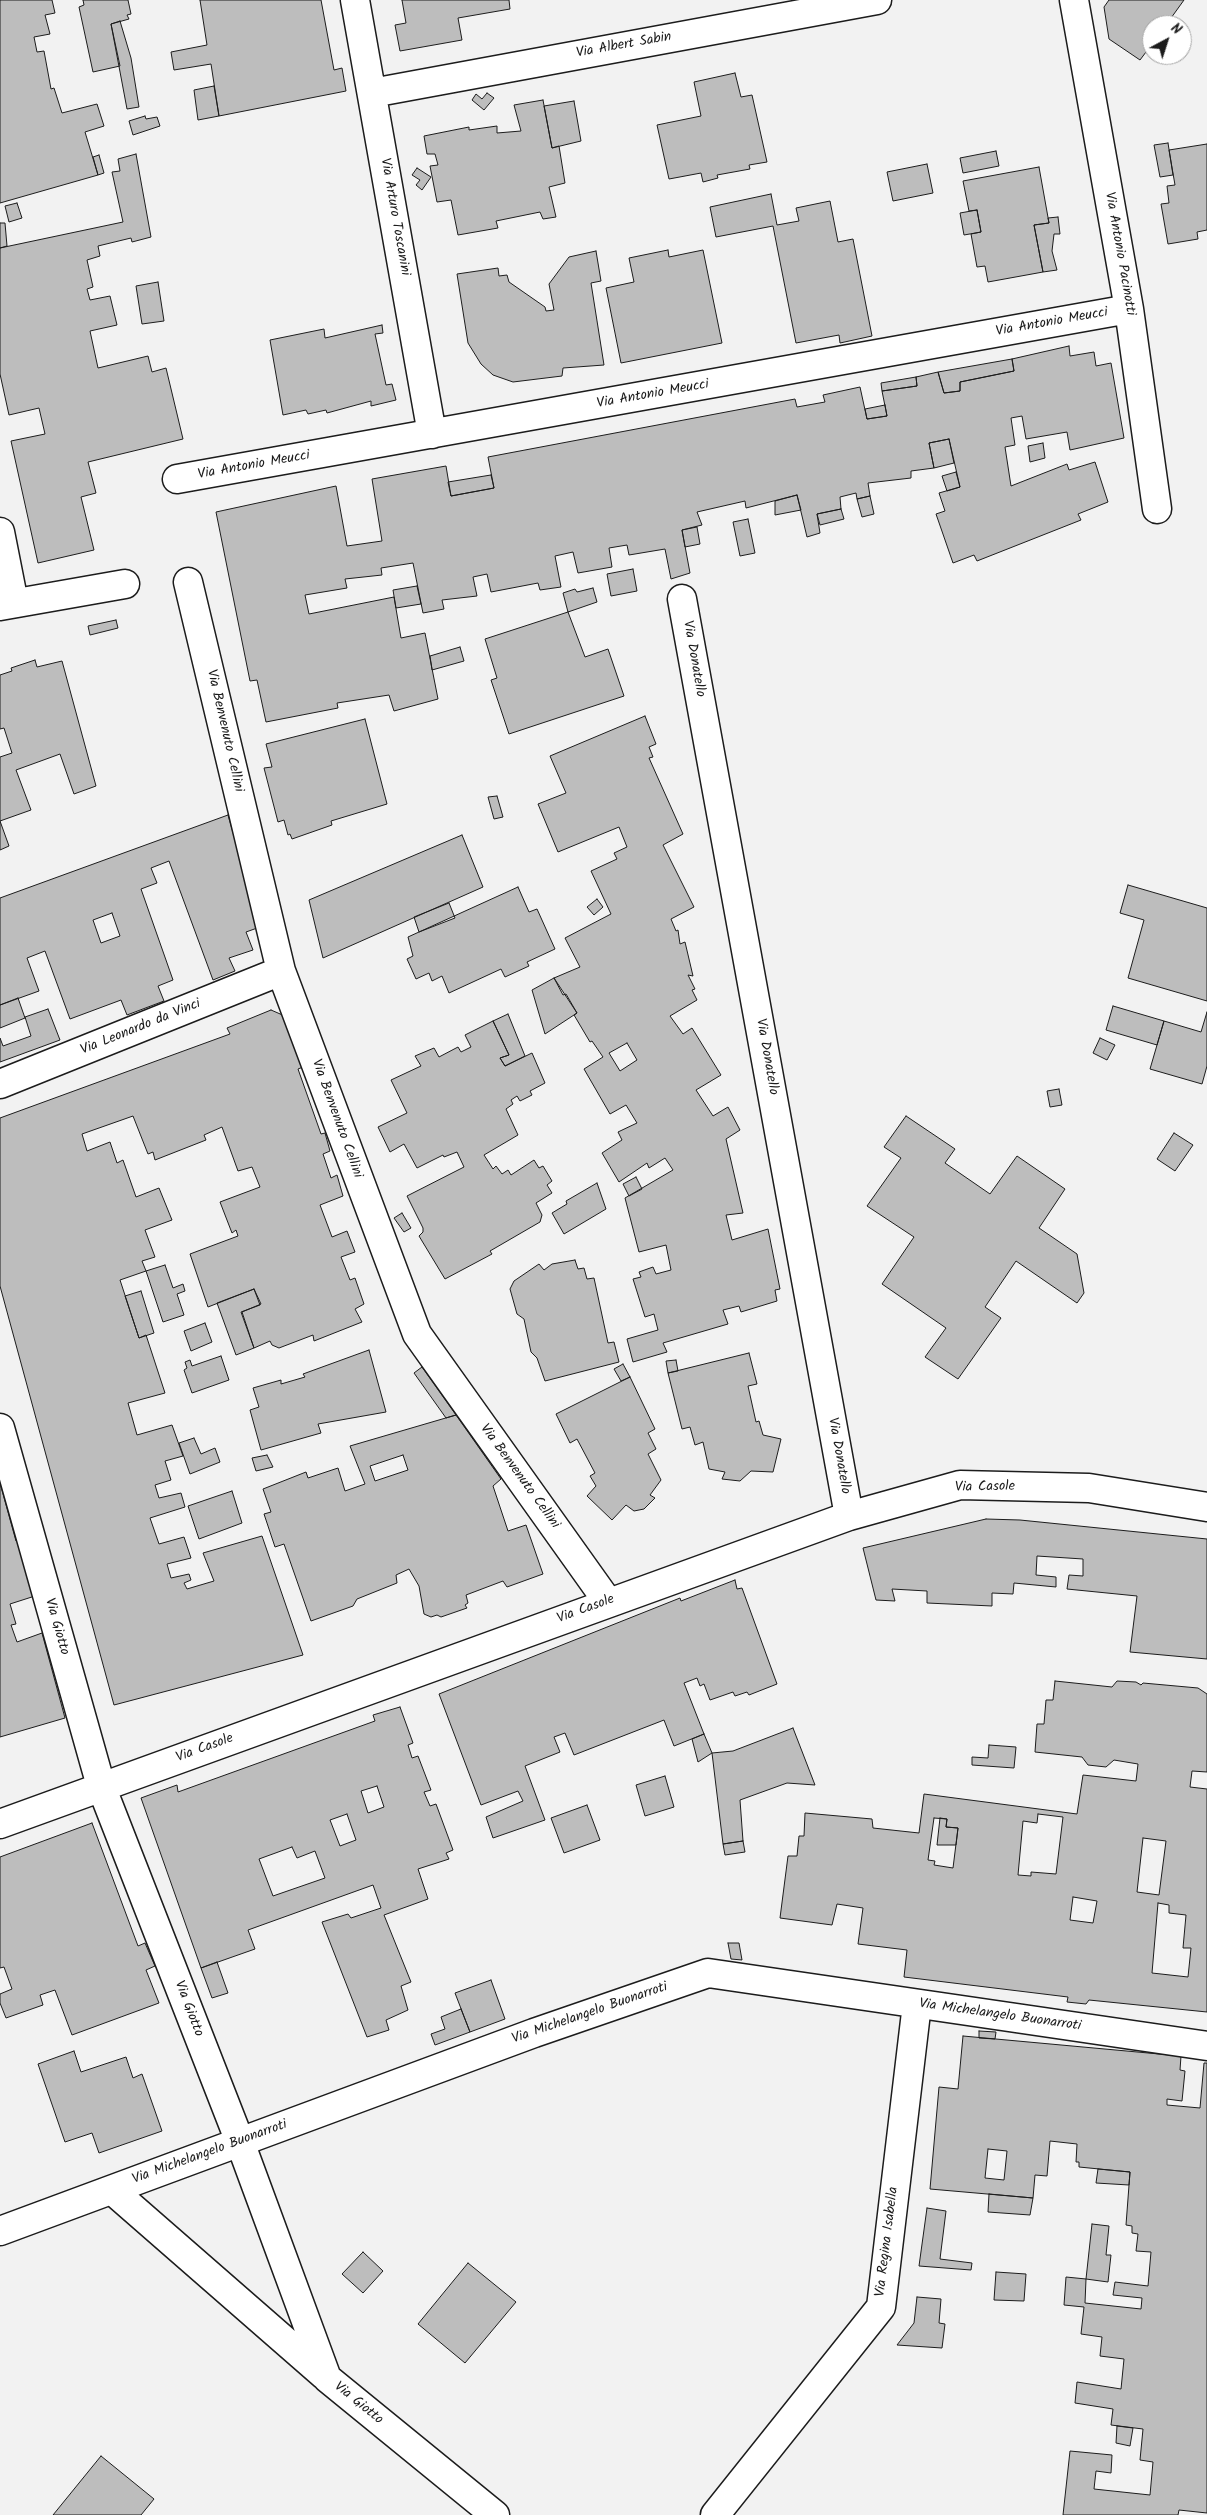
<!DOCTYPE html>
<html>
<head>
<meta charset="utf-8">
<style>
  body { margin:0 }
  #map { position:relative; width:1207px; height:2515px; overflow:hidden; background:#f2f2f2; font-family:Kalam,sans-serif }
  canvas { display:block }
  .north { position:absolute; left:1142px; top:15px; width:50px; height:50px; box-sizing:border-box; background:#fff; border:1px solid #a4a4a4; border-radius:50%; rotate:40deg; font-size:14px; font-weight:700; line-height:20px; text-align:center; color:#1c1c1c }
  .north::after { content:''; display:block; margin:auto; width:18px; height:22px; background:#1c1c1c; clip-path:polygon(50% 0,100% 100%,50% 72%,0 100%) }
</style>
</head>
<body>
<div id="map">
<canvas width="1207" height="2515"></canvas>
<div class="north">N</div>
</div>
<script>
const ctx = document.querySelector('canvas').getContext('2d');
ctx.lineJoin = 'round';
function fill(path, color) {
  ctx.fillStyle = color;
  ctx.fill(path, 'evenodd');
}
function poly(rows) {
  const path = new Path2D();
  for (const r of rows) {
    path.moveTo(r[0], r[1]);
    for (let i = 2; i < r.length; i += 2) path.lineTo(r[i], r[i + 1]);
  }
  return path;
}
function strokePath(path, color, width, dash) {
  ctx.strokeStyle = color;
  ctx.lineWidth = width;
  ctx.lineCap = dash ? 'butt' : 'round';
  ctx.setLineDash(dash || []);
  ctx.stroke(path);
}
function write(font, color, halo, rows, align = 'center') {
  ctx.font = font + ' Kalam,sans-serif';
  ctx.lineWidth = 4.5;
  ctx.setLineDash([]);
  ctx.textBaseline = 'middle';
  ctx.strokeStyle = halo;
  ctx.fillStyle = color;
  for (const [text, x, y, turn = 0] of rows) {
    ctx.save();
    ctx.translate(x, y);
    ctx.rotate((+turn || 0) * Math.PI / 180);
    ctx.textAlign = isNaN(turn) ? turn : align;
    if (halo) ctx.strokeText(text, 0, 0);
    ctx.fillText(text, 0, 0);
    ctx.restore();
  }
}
const building = poly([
  [0,0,52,0,55,13,45,15,50,34,34,37,37,52,44,51,51,89,54,88,62,113,97,104,104,126,85,132,98,175,0,203,0,0],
  [83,0,128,0,131,14,127,15,129,19,111,24,120,66,93,72,79,7,84,5,83,0],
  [200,0,321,0,334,70,342,68,346,91,219,116,211,64,174,70,171,52,207,45,200,0],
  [402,0,509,0,510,9,458,18,462,40,400,51,395,25,406,23,402,0],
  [1109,0,1184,0,1166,25,1152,25,1152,44,1140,60,1109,39,1104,7,1109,0],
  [120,21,131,58,139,107,127,109,111,24,120,21],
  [735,73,741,97,752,95,767,162,749,165,750,169,717,175,718,178,703,182,701,173,669,179,657,125,701,116,694,82,735,73],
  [214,86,219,116,198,120,194,90,214,86],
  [487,93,494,98,484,110,472,100,476,94,482,99,487,93],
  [543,100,552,148,559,146,565,183,549,187,556,217,543,219,540,212,496,221,498,228,458,235,451,200,437,202,430,166,438,165,435,154,427,154,424,136,469,127,469,130,497,126,497,133,521,131,514,105,543,100],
  [574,101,581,141,552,148,544,106,574,101],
  [145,116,146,119,157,117,160,126,133,135,129,121,145,116],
  [1168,143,1173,175,1160,177,1154,145,1168,143],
  [1207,144,1207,230,1197,232,1198,239,1168,244,1161,204,1169,203,1167,186,1175,185,1169,150,1207,144],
  [996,151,999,166,963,173,960,158,996,151],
  [136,154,151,237,132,242,131,238,98,246,100,256,87,260,93,287,87,289,90,300,110,296,117,325,90,331,98,368,148,356,152,372,166,368,183,439,88,462,96,493,81,497,94,550,38,563,11,441,45,434,39,408,9,415,0,374,0,248,123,222,112,172,120,171,118,159,136,154],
  [99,155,104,173,98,175,93,157,99,155],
  [927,164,933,193,893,201,887,172,927,164],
  [1039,167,1049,223,1034,225,1043,272,988,282,985,266,977,267,971,234,981,232,977,210,969,211,963,181,1039,167],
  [417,168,431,177,422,190,416,185,420,180,412,175,417,168],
  [771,194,777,225,799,221,796,208,830,201,838,242,853,239,872,336,840,343,839,335,796,343,773,226,716,237,710,207,771,194],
  [17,203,22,218,9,222,5,206,17,203],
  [977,210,981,232,964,235,960,213,977,210],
  [1058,217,1060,234,1054,234,1052,251,1057,270,1043,272,1034,225,1049,223,1048,218,1058,217],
  [0,223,5,223,7,246,0,248,0,223],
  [668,250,669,257,703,250,722,343,621,363,606,288,634,282,629,258,668,250],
  [596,251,601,281,591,283,604,365,563,368,562,376,513,382,493,375,481,364,468,343,457,274,498,268,499,276,507,275,509,282,545,307,546,311,554,310,549,284,569,257,596,251],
  [158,282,164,321,142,324,136,286,158,282],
  [382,325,383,333,375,334,386,385,392,384,396,400,371,406,371,401,327,413,326,410,308,414,306,410,283,415,270,340,324,329,325,338,382,325],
  [1069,346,1070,356,1094,352,1096,366,1111,363,1124,438,1070,450,1067,432,1026,439,1022,416,1011,418,1015,445,1005,447,1011,486,1067,464,1069,470,1095,462,1108,502,1078,514,1081,520,977,561,974,555,953,563,936,514,945,511,939,493,960,487,949,439,929,443,934,468,911,471,911,478,868,483,870,496,857,499,856,493,840,497,841,509,817,514,820,533,807,537,797,495,746,508,745,501,697,512,702,525,682,530,690,573,671,579,665,549,629,555,627,545,609,548,612,567,578,573,573,552,555,556,561,587,540,590,538,583,491,592,487,574,473,577,477,596,442,600,444,609,423,613,413,563,381,568,382,575,345,579,347,588,305,595,309,614,394,597,401,638,425,633,438,699,394,711,389,695,337,703,338,708,266,722,257,680,250,681,216,512,336,486,347,546,382,541,372,479,446,466,451,496,494,488,488,457,795,399,797,407,825,402,823,395,860,387,867,419,887,416,882,391,917,386,916,377,938,372,944,393,960,391,960,382,1014,371,1012,359,1069,346],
  [1012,359,1014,371,960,382,960,391,944,393,938,372,1012,359],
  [916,377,917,386,882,391,881,383,916,377],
  [885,405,887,416,867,419,865,409,885,405],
  [949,439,954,463,934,468,929,443,949,439],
  [1043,443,1045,458,1030,462,1028,446,1043,443],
  [956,472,960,487,947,491,942,476,956,472],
  [491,475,494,488,451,496,448,482,491,475],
  [797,495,801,510,775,515,775,501,797,495],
  [870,496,874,514,862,517,857,499,870,496],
  [841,509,844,519,820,525,817,514,841,509],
  [748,519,755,553,740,556,733,522,748,519],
  [697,527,700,544,685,547,682,530,697,527],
  [633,569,637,591,611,596,607,574,633,569],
  [417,586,421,604,396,608,393,590,417,586],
  [593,588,597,602,568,612,563,593,575,589,577,592,593,588],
  [568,612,585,657,608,649,624,696,509,734,491,680,497,678,485,639,568,612],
  [116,620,118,628,90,635,88,626,116,620],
  [460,647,464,661,432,670,430,656,460,647],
  [35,660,37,667,62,661,96,786,74,794,60,754,16,770,31,810,0,821,9,846,0,850,0,757,12,753,4,728,0,729,0,675,12,671,11,668,35,660],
  [645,716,656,744,649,747,653,757,649,758,683,834,663,845,694,907,671,919,676,931,678,930,680,944,685,942,693,976,688,975,695,989,692,990,697,1000,670,1016,683,1034,692,1028,721,1075,696,1090,713,1116,728,1107,740,1130,726,1139,743,1213,726,1215,732,1240,768,1229,780,1289,775,1290,777,1301,741,1312,739,1306,723,1310,728,1324,663,1343,667,1352,633,1362,627,1339,658,1330,654,1314,645,1317,633,1279,641,1277,639,1272,653,1267,656,1274,671,1270,666,1245,639,1252,625,1198,673,1170,665,1158,649,1168,647,1163,619,1182,602,1153,622,1140,618,1132,637,1123,626,1105,610,1114,584,1069,603,1057,592,1041,590,1042,574,1015,577,1013,566,994,563,995,554,978,580,967,565,938,611,914,591,871,617,859,614,853,627,847,619,827,558,852,538,804,566,793,550,756,645,716],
  [627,1043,637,1060,620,1071,609,1053,627,1043],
  [365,719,387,804,331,821,332,825,292,839,290,834,288,835,284,820,278,822,264,768,272,767,266,744,365,719],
  [497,796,503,817,494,819,488,797,497,796],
  [228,815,260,927,246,932,253,950,229,958,235,971,213,980,169,861,151,868,157,883,141,889,173,980,158,986,164,1001,127,1015,121,1000,70,1019,45,951,27,958,39,991,0,1005,0,898,228,815],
  [112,913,120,936,101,943,93,920,112,913],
  [462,835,483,887,323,958,309,900,462,835],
  [1128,885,1207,908,1207,1001,1128,978,1144,920,1120,913,1128,885],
  [518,887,529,912,537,909,555,949,527,962,529,966,505,977,501,969,449,993,442,976,432,981,429,973,416,979,407,959,413,956,408,937,518,887],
  [597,899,603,907,594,915,587,907,597,899],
  [449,903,455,918,419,932,414,917,449,903],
  [554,978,577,1013,545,1034,532,990,554,978],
  [18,998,25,1018,0,1028,0,1005,18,998],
  [1113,1006,1164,1021,1157,1045,1106,1030,1113,1006],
  [48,1009,60,1040,0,1062,0,1038,3,1046,31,1036,25,1017,48,1009],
  [271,1010,294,1020,303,1067,298,1069,321,1134,325,1133,330,1151,323,1154,331,1178,337,1175,343,1196,320,1205,332,1237,347,1231,355,1252,341,1257,350,1280,355,1278,364,1304,355,1309,362,1322,314,1341,313,1335,279,1348,272,1345,270,1341,254,1348,242,1312,261,1304,254,1289,208,1307,190,1254,238,1236,236,1230,232,1233,220,1202,260,1187,252,1167,238,1171,222,1127,204,1135,206,1140,155,1160,153,1152,148,1154,133,1116,82,1134,87,1151,110,1142,117,1163,123,1160,136,1197,159,1188,172,1220,145,1230,155,1257,142,1261,146,1271,120,1280,139,1338,146,1335,165,1393,128,1403,137,1435,172,1425,183,1456,165,1461,171,1480,155,1485,159,1498,181,1493,185,1507,150,1518,159,1544,184,1537,191,1558,167,1564,171,1578,189,1574,191,1580,184,1583,187,1589,214,1581,203,1553,262,1536,303,1655,114,1705,0,1286,0,1118,230,1034,227,1028,271,1010],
  [1207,1012,1207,1066,1202,1084,1150,1069,1164,1021,1201,1032,1207,1012],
  [508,1014,525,1056,505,1066,500,1058,509,1055,493,1021,508,1014],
  [493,1021,509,1055,500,1058,505,1066,532,1053,545,1083,530,1091,532,1095,520,1101,517,1096,511,1100,513,1104,506,1109,518,1135,484,1155,493,1169,496,1166,502,1174,508,1170,511,1175,534,1160,539,1168,543,1166,552,1181,547,1185,552,1193,536,1203,542,1215,540,1222,490,1251,492,1254,445,1279,419,1236,423,1232,423,1228,407,1196,464,1167,457,1152,444,1157,443,1155,417,1168,404,1144,390,1152,378,1127,407,1113,391,1080,421,1066,415,1056,434,1048,439,1057,458,1047,461,1052,471,1047,465,1035,493,1021],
  [1100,1038,1115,1045,1107,1060,1093,1053,1100,1038],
  [1059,1089,1062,1105,1050,1107,1047,1091,1059,1089],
  [906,1116,955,1149,945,1163,990,1194,1017,1156,1065,1189,1039,1228,1077,1254,1084,1293,1077,1303,1016,1261,985,1307,1001,1318,958,1379,925,1357,946,1328,882,1284,914,1237,867,1206,901,1158,884,1147,906,1116],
  [1174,1133,1193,1145,1175,1171,1157,1159,1174,1133],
  [636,1177,642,1189,629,1196,623,1184,636,1177],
  [597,1183,606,1209,564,1234,552,1213,567,1204,566,1201,597,1183],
  [402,1213,411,1228,404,1232,394,1218,402,1213],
  [575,1260,578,1269,584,1268,587,1279,594,1278,608,1343,614,1342,619,1362,545,1381,537,1358,531,1352,524,1319,517,1314,510,1289,514,1281,539,1264,544,1270,552,1264,575,1260],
  [165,1265,173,1288,183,1284,185,1291,177,1294,184,1315,163,1322,146,1271,165,1265],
  [254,1289,260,1305,241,1312,254,1348,236,1355,217,1303,254,1289],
  [141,1291,154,1333,139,1338,125,1296,141,1291],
  [205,1323,212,1342,191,1351,184,1331,205,1323],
  [369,1350,386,1412,318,1424,321,1433,261,1450,250,1410,259,1407,253,1388,281,1380,281,1384,305,1377,303,1374,369,1350],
  [749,1353,757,1384,748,1386,756,1422,759,1421,763,1435,781,1439,773,1472,751,1471,740,1481,722,1479,725,1472,709,1469,703,1442,695,1445,690,1427,682,1429,668,1373,749,1353],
  [221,1356,229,1380,192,1393,184,1370,187,1368,185,1362,190,1360,192,1366,221,1356],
  [676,1360,678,1371,668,1373,666,1361,676,1360],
  [623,1364,630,1377,621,1381,614,1369,623,1364],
  [422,1367,456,1415,446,1418,414,1373,422,1367],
  [630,1377,655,1429,648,1433,656,1449,648,1454,661,1480,650,1495,655,1498,644,1509,634,1511,626,1505,612,1520,587,1496,596,1486,590,1476,595,1473,577,1439,570,1443,556,1414,630,1377],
  [456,1415,501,1479,493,1486,508,1531,526,1525,543,1574,507,1587,503,1581,466,1595,468,1603,465,1605,467,1608,441,1617,437,1615,431,1617,424,1614,419,1586,409,1569,396,1575,397,1583,357,1599,353,1606,311,1621,284,1544,275,1547,264,1514,271,1512,263,1489,306,1472,308,1478,338,1468,345,1491,365,1484,350,1446,456,1415],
  [403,1455,408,1470,375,1481,370,1466,403,1455],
  [194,1438,201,1454,215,1448,220,1462,190,1474,179,1443,194,1438],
  [267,1455,273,1467,256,1471,252,1458,267,1455],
  [0,1483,16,1541,19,1540,38,1595,10,1604,16,1624,11,1625,17,1642,42,1633,65,1718,0,1737,0,1483],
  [232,1491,242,1523,199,1539,188,1506,232,1491],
  [986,1519,1020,1520,1207,1539,1207,1659,1130,1652,1137,1596,1067,1589,1069,1575,1083,1576,1083,1559,1037,1556,1036,1575,1056,1577,1056,1587,1014,1583,1013,1594,992,1593,992,1606,927,1603,927,1591,892,1589,895,1601,876,1600,863,1548,986,1519],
  [735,1580,737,1589,742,1588,777,1684,749,1695,747,1692,735,1696,733,1692,710,1700,704,1684,700,1686,697,1678,684,1683,704,1734,674,1746,664,1720,574,1755,565,1733,554,1737,560,1752,525,1766,545,1820,493,1838,486,1817,523,1801,518,1791,481,1805,439,1694,680,1598,681,1601,735,1580],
  [1055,1681,1112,1687,1117,1681,1136,1682,1141,1685,1143,1683,1198,1688,1207,1694,1207,1772,1192,1771,1190,1787,1207,1789,1207,2012,1089,2000,1086,2004,1067,2002,1068,1997,904,1977,907,1950,858,1944,863,1908,837,1904,832,1925,780,1918,788,1856,797,1856,799,1836,804,1836,805,1813,872,1819,873,1828,919,1833,924,1794,1077,1814,1083,1775,1136,1781,1138,1764,1114,1760,1106,1767,1088,1765,1082,1757,1035,1752,1037,1724,1044,1724,1046,1700,1053,1700,1055,1681],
  [1038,1814,1063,1817,1056,1874,1031,1872,1031,1876,1018,1875,1023,1821,1037,1823,1038,1814],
  [934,1818,947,1819,946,1827,958,1828,953,1868,934,1865,935,1861,928,1860,934,1818],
  [1143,1838,1166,1841,1159,1895,1137,1892,1143,1838],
  [1073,1897,1097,1901,1093,1923,1070,1920,1073,1897],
  [1158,1903,1169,1905,1169,1913,1186,1915,1183,1948,1191,1948,1188,1977,1152,1973,1158,1903],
  [400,1707,413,1743,408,1745,412,1758,418,1756,431,1790,424,1792,430,1806,436,1804,453,1850,446,1853,449,1859,418,1869,428,1899,384,1915,411,1982,401,1986,408,2010,386,2020,389,2030,367,2037,322,1922,348,1914,351,1918,381,1908,373,1885,248,1930,255,1949,201,1968,141,1798,177,1785,178,1792,375,1721,373,1715,400,1707],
  [377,1786,384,1807,368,1813,361,1791,377,1786],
  [347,1814,356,1840,340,1846,330,1820,347,1814],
  [292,1847,297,1858,315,1851,325,1878,273,1896,259,1859,292,1847],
  [793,1728,815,1785,787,1783,740,1800,743,1841,723,1844,712,1753,733,1751,793,1728],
  [704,1734,712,1753,698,1762,692,1739,704,1734],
  [989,1745,1016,1747,1014,1768,972,1765,972,1757,988,1758,989,1745],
  [665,1776,674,1807,645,1816,636,1785,665,1776],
  [587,1805,600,1840,564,1853,551,1818,587,1805],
  [940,1818,947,1819,946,1827,958,1828,956,1845,937,1845,940,1818],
  [92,1823,138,1946,145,1943,155,1966,146,1970,159,2003,72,2035,55,1990,40,1995,43,2005,6,2018,0,2003,0,1994,12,1989,4,1967,0,1968,0,1857,92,1823],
  [743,1841,745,1852,725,1855,723,1844,743,1841],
  [728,1943,739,1943,742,1960,731,1959,728,1943],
  [217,1962,228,1993,212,1998,201,1968,217,1962],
  [491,1980,505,2019,470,2032,455,1993,491,1980],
  [461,2009,470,2032,435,2045,431,2034,445,2029,441,2017,461,2009],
  [979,2031,996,2032,995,2039,979,2038,979,2031],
  [963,2036,1181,2056,1180,2070,1185,2071,1182,2101,1167,2099,1167,2105,1200,2108,1204,2063,1207,2063,1207,2513,1179,2510,1178,2515,1063,2515,1070,2451,1112,2455,1111,2473,1096,2471,1094,2489,1150,2495,1153,2462,1140,2460,1143,2429,1111,2425,1113,2409,1075,2403,1077,2382,1121,2389,1124,2359,1100,2356,1102,2337,1081,2334,1084,2307,1064,2305,1066,2277,1086,2279,1085,2303,1141,2309,1142,2298,1113,2295,1115,2282,1148,2286,1151,2252,1136,2251,1138,2234,1132,2233,1132,2226,1126,2225,1130,2172,1079,2167,1079,2162,1076,2162,1077,2144,1050,2141,1047,2176,1035,2175,1033,2198,930,2189,939,2087,958,2089,963,2036],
  [988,2149,1007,2151,1004,2180,985,2178,988,2149],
  [74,2051,81,2072,126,2057,133,2078,142,2074,162,2131,99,2153,92,2133,65,2142,38,2064,74,2051],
  [1098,2169,1130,2172,1129,2185,1096,2183,1098,2169],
  [989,2194,1033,2198,1030,2215,988,2212,989,2194],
  [927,2208,946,2211,940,2259,972,2263,971,2270,919,2266,927,2208],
  [1092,2224,1109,2226,1106,2255,1111,2255,1108,2282,1086,2279,1092,2224],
  [363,2252,383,2271,363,2293,342,2274,363,2252],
  [468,2263,516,2302,465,2363,418,2324,468,2263],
  [996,2272,1026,2274,1024,2301,994,2300,996,2272],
  [917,2297,941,2299,939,2323,945,2324,942,2348,897,2345,914,2323,917,2297],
  [1117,2426,1133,2428,1130,2446,1116,2443,1117,2426],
  [101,2456,154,2499,141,2515,53,2515,101,2456]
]);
const minor = poly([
  [355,0,432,434],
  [1074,0,1129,309,1157,509],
  [372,93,877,0],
  [177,479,1129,309],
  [0,532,14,603],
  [188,582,281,971,417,1334,608,1602],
  [682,599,849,1516],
  [0,606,125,584],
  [0,1084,281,971],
  [0,1428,101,1786,240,2142,327,2378,495,2515],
  [0,1824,849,1516,960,1485,1089,1488,1207,1507],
  [112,2190,324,2375],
  [0,2231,534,2033,708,1973,1207,2046],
  [715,2515,881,2307,917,2004]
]);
const streetNames = [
  ["Via Albert Sabin",624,46,-10],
  ["Via Arturo Toscanini",394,217,80],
  ["Via Antonio Pacinotti",1119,254,80],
  ["Via Antonio Meucci",1052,323,-10],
  ["Via Antonio Meucci",653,395,-10],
  ["Via Antonio Meucci",254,466,-10],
  ["Via Donatello",693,659,80],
  ["Via Benvenuto Cellini",224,731,77],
  ["Via Leonardo da Vinci",141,1028,-22],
  ["Via Donatello",766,1057,80],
  ["Via Benvenuto Cellini",336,1119,70],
  ["Via Donatello",838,1456,80],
  ["Via Benvenuto Cellini",519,1477,54],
  ["Via Casole",985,1488,-1],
  ["Via Casole",586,1610,-20],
  ["Via Giotto",56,1627,74],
  ["Via Casole",205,1749,-20],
  ["Via Giotto",188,2009,69],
  ["Via Michelangelo Buonarroti",590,2014,-19],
  ["Via Michelangelo Buonarroti",1000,2016,8],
  ["Via Michelangelo Buonarroti",210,2153,-20],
  ["Via Regina Isabella",888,2242,-83],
  ["Via Giotto",358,2404,39]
];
fill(building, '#bdbdbd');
strokePath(building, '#1c1c1c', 1);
strokePath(minor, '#1c1c1c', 31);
strokePath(minor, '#fff', 28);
write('14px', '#1c1c1c', '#fff', streetNames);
</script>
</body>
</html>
